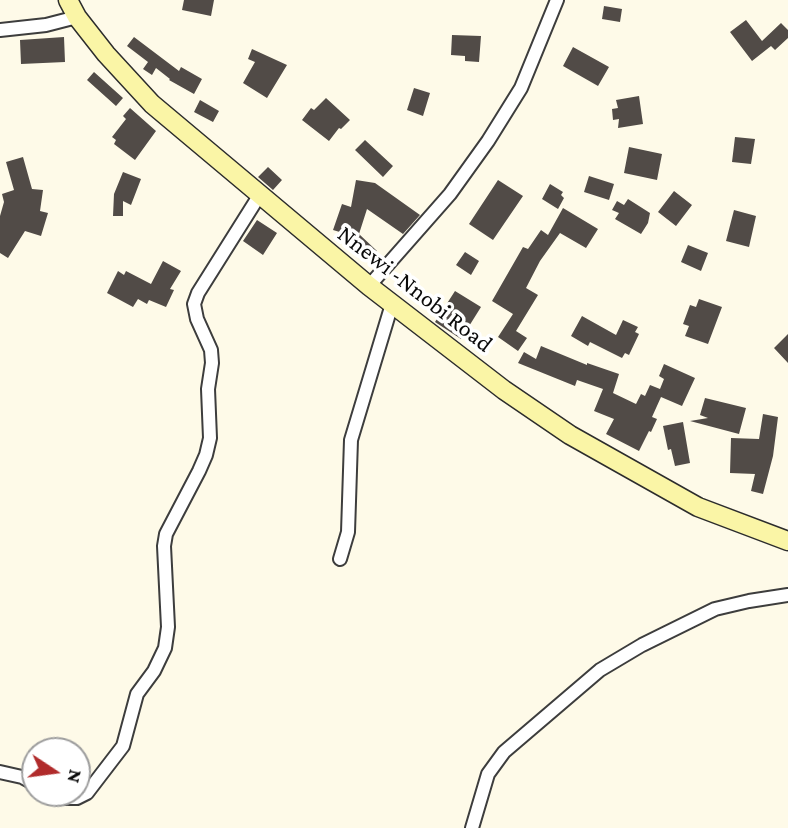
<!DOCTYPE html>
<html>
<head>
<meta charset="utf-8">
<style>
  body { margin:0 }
  #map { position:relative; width:788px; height:828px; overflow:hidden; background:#fefae8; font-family:"Crimson Pro",serif }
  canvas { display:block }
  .north { position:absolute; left:21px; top:737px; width:70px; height:70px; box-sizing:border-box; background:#fff; border:2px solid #9d9d9d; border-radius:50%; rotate:103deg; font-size:19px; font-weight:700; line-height:28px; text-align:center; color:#0a0a0a }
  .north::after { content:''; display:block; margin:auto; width:24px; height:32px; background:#b02b2b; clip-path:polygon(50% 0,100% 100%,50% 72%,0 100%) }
</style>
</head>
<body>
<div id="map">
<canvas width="788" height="828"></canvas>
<div class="north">N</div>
</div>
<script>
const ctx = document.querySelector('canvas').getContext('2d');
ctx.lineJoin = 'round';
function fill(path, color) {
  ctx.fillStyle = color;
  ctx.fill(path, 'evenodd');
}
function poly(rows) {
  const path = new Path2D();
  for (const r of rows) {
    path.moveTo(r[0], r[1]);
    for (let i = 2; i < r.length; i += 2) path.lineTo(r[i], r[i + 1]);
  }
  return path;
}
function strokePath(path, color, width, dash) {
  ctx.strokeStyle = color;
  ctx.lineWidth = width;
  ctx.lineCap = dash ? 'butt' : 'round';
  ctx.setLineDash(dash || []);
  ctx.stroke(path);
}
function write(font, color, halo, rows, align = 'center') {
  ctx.font = font + ' "Crimson Pro",serif';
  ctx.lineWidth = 7;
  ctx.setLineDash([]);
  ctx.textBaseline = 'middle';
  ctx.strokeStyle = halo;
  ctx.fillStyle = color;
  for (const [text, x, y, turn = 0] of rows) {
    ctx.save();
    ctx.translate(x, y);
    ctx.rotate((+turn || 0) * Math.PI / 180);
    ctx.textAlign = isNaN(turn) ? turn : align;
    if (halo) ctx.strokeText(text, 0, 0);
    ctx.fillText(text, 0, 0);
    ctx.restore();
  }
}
const building = poly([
  [184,0,214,0,211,16,182,10],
  [604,6,622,9,620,22,602,19],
  [746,20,762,41,781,23,788,30,788,38,775,50,771,46,752,61,730,32],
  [452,35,481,36,479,62,465,61,465,56,451,55],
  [64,37,65,62,21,64,20,40],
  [134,37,179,71,181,67,202,79,194,94,169,80,170,79,156,68,152,75,143,69,148,62,127,46],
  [573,47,609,67,598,86,563,66],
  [252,49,287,65,267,98,243,83,255,62,248,59],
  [94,72,123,98,116,106,87,80],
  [414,88,430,93,423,116,407,110],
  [639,96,643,124,618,128,619,119,613,120,612,109,618,108,616,100],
  [326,98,350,120,341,129,339,128,329,141,302,120,311,108,314,110],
  [200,100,219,111,213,122,194,112],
  [130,108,156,131,135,160,114,144,116,140,112,137,126,119,123,116],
  [735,137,755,139,751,164,732,162],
  [365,140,393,166,383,177,355,150],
  [629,147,662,154,657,180,624,173],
  [23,157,32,189,43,190,40,211,48,213,41,236,25,231,8,258,0,253,0,216,4,202,2,194,14,190,6,162],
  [268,167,282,180,273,190,258,177],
  [123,172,141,179,131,205,123,201,123,216,113,216,114,194],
  [589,176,614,184,609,200,584,192],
  [356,180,375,183,420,215,403,234,367,209,359,234,377,251,371,258,343,233,333,230,342,204,351,207],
  [498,180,523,196,493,240,469,224],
  [550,184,563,192,561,195,564,198,558,209,542,199],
  [674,191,692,205,676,226,658,212],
  [628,199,650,213,648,223,641,234,615,219,619,213,612,210,617,201,624,205],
  [563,208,598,229,586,248,560,233,540,261,526,288,538,295,516,331,527,338,518,351,498,337,513,314,492,301,523,247,528,249,541,230,548,235],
  [734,210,756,216,749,247,726,241],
  [257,220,277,233,263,255,243,241],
  [688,245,708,253,701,271,681,262],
  [465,252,479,261,471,275,456,265],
  [163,261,181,271,170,289,174,290,166,307,149,300,147,304,138,299,133,307,107,293,118,271,124,275,126,271,151,284],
  [455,291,481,307,461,339,435,322],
  [699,299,722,307,708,344,685,336,689,326,683,324,690,305,696,307],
  [582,316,616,335,623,320,638,327,635,332,639,334,629,355,625,353,622,358,590,342,588,346,571,336],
  [788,334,788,363,774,348],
  [541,346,587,365,587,363,619,374,613,393,636,404,641,394,645,396,650,385,660,389,664,379,659,376,664,364,695,378,682,406,661,397,652,417,657,419,651,432,649,431,639,451,606,434,614,419,594,411,603,389,577,380,575,386,518,363,524,352,536,359],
  [705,398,746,408,739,434,690,421,708,418,700,415],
  [763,414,778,417,773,456,763,494,751,491,755,474,730,473,731,438,759,439],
  [683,422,690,463,675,466,671,449,668,450,663,426]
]);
const minor = poly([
  [0,30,46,25,77,17],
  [369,286,450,194,488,141,521,88,557,0],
  [340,559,348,532,351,440,392,304],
  [0,772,22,777,35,784],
  [55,793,67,798,77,798,87,793,100,776,123,746,137,694,154,671,165,648,168,627,164,546,166,534,199,471,206,455,210,438,208,389,212,363,211,350,197,319,194,304,198,293,259,196],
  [472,828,488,774,504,752,600,670,642,645,715,609,749,601,788,595]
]);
const secondary = poly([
  [68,0,77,17,106,54,152,104,369,286,504,390,570,435,698,507,788,541]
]);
const streetNames = [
  ["Nnewi -Nnobi Road",415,289,38]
];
fill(building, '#514b47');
strokePath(minor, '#3d3d3d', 16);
strokePath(secondary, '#2c2c2c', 21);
strokePath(minor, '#fff', 12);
strokePath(secondary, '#faf5a6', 18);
write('24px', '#0a0a0a', '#fff', streetNames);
</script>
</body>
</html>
